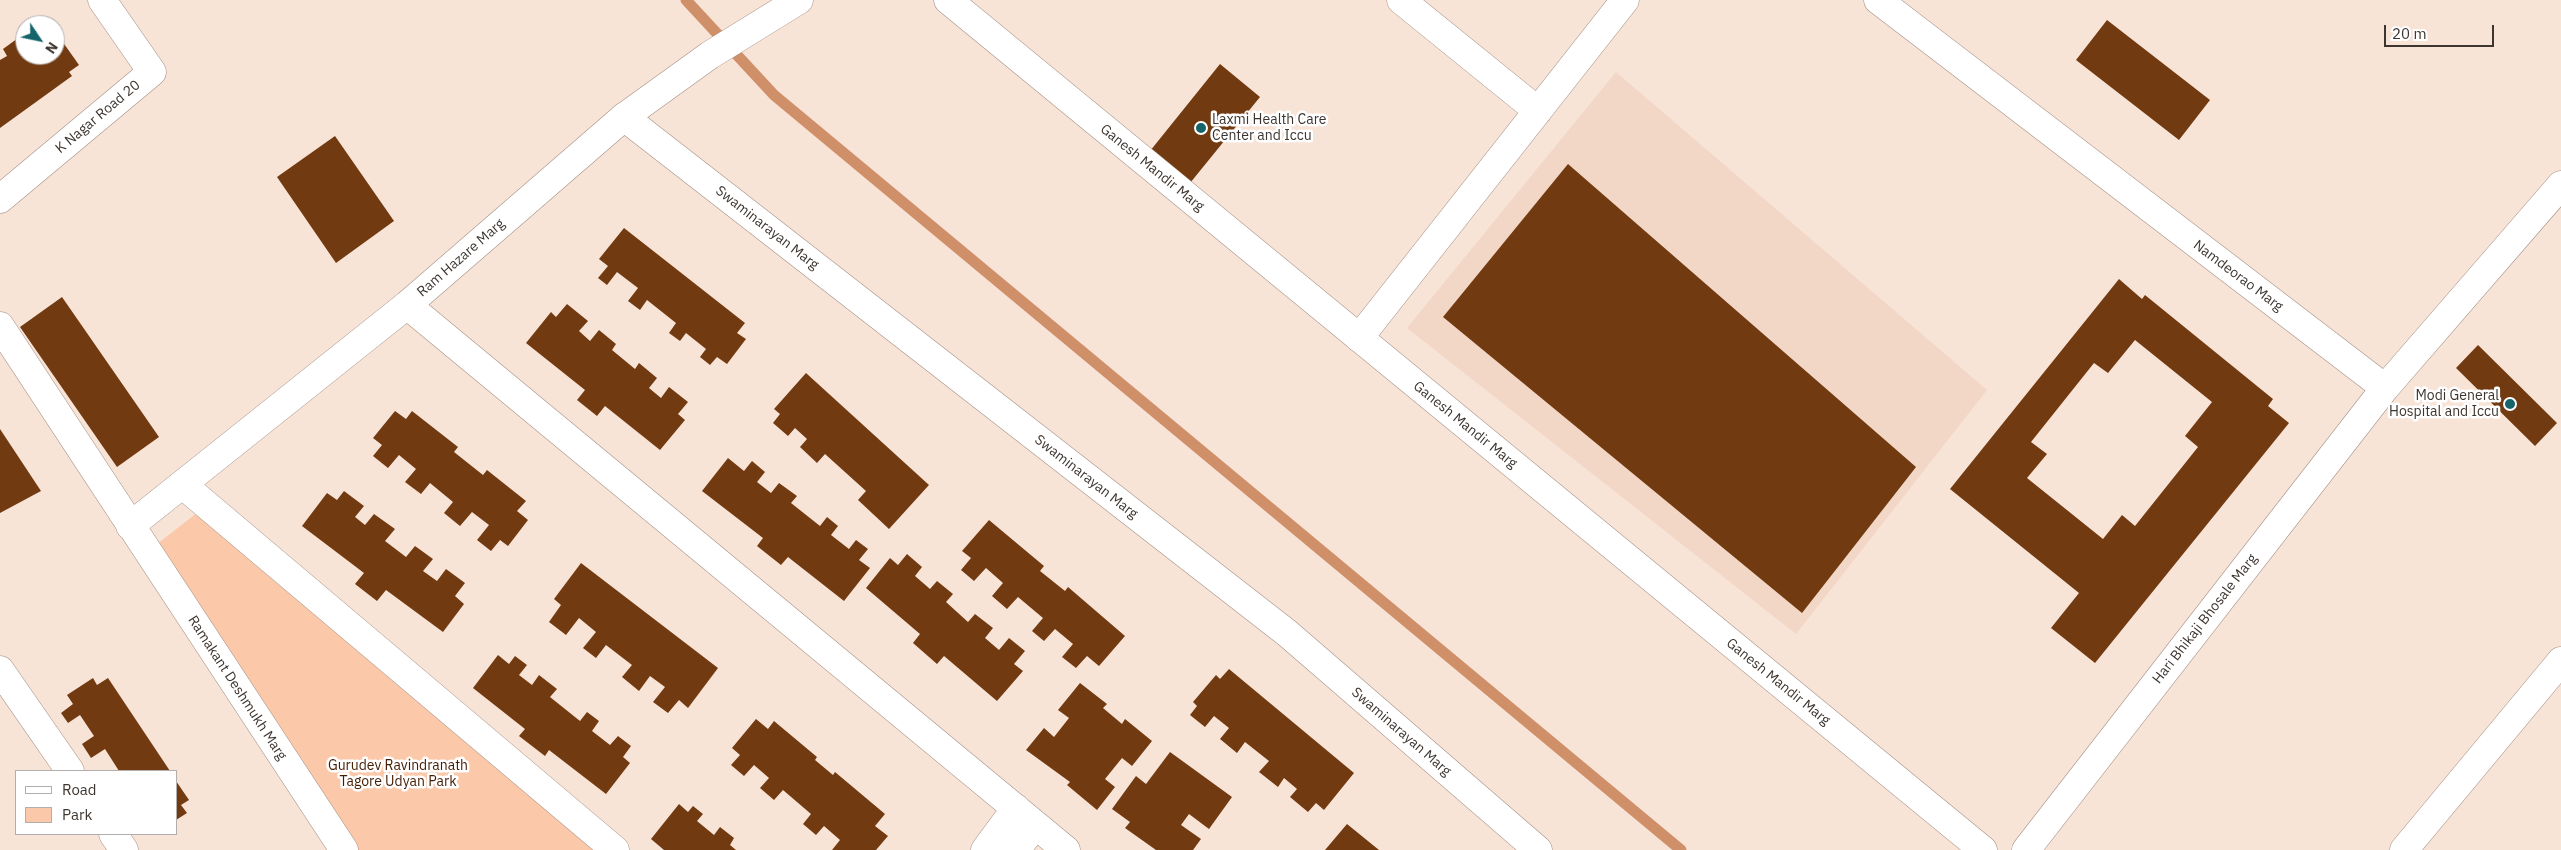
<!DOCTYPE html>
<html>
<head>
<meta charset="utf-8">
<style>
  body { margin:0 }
  #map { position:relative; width:2561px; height:850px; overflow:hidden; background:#f8e3d7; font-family:"IBM Plex Sans",sans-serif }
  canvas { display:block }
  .legend { position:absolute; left:15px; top:770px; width:162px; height:65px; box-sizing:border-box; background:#fff; border:1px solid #b1aeac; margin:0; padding:6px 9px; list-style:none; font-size:15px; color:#3d3530 }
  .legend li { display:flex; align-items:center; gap:10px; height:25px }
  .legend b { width:25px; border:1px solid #b1aeac }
  .north { position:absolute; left:15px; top:15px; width:50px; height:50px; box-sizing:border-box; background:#fff; border:1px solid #b1aeac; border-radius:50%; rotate:124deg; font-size:14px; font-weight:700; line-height:20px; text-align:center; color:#3d3530 }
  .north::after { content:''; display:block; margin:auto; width:18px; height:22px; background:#15646a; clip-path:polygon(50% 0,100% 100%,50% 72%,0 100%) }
  .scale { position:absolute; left:2384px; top:25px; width:110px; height:22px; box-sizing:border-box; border:2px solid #3d3530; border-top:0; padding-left:6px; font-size:15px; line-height:18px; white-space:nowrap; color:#3d3530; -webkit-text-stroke:4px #fff; paint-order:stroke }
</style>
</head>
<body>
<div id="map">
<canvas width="2561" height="850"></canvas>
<ul class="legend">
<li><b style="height:6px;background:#fff"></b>Road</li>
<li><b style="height:14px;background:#fbc8aa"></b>Park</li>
</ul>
<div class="north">N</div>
<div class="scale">20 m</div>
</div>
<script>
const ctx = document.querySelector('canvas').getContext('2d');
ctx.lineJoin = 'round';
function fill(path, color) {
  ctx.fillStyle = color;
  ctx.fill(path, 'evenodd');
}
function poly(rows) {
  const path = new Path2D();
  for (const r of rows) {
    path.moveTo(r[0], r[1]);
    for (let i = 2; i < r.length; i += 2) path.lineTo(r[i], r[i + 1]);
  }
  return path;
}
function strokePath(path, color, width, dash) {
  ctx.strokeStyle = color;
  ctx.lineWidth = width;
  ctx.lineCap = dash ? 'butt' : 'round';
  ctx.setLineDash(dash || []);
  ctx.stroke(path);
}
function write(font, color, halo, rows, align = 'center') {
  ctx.font = font + ' "IBM Plex Sans",sans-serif';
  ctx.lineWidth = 5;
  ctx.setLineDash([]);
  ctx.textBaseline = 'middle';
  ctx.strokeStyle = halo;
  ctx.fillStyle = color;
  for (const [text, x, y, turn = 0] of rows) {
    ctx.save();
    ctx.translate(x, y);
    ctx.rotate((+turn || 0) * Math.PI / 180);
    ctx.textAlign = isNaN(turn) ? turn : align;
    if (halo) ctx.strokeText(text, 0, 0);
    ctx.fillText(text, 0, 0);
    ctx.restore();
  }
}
const built = poly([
  [1616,72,1987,390,1796,634,1407,328]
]);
const green = poly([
  [202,509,606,850,358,850,152,548]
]);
const stream = poly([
  [686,0,774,95,1681,850]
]);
const building = poly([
  [2107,20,2210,100,2179,140,2076,60],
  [55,31,79,65,69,72,72,76,0,128,0,60,7,56,3,49,25,33,25,55,55,55],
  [1220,64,1260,97,1186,188,1146,156],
  [335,136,394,221,336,263,277,177],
  [1568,164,1916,467,1802,613,1443,317],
  [624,228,745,323,737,333,746,339,727,364,717,357,710,365,700,357,706,349,686,333,680,341,669,333,676,323,647,300,640,310,628,301,638,288,617,272,607,285,598,278,608,266,599,259],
  [2119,279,2142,299,2145,295,2273,399,2268,406,2289,423,2095,663,2051,628,2079,593,1950,489],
  [2135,340,2212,402,2185,436,2198,447,2135,526,2122,515,2103,539,2027,478,2047,454,2031,442,2094,363,2108,373],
  [62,297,159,437,117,467,20,327],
  [567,304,588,321,579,331,590,341,599,330,616,344,612,350,635,369,639,363,657,378,649,388,661,398,669,387,688,402,678,414,685,420,660,450,605,406,597,416,577,400,585,390,526,343,551,312,556,317],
  [2478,345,2557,423,2535,446,2456,368],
  [806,373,929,485,889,529,858,500,866,491,825,454,817,463,800,447,807,439,795,428,788,436,773,423,780,414,774,409],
  [395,411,406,419,412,411,458,447,454,452,483,475,487,470,526,501,517,511,528,520,508,546,500,540,491,551,477,540,489,525,472,512,460,526,444,513,453,502,430,483,421,494,405,482,416,469,399,455,388,468,373,456,382,445,373,438],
  [0,429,41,491,0,513],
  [728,458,744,471,752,461,765,472,757,482,771,493,779,483,797,496,791,503,820,526,827,517,838,526,831,535,849,549,856,540,868,549,859,560,870,568,844,601,788,557,781,565,757,546,763,538,702,491],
  [344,491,364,506,355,517,365,525,374,514,395,529,385,541,406,557,415,546,433,559,423,571,437,581,446,569,465,583,455,596,464,604,443,632,386,590,377,601,355,584,364,573,302,526,327,493,337,500],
  [989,520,1044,566,1040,571,1065,591,1068,587,1125,636,1099,666,1087,656,1076,668,1062,657,1073,644,1055,629,1044,641,1032,631,1043,618,1018,597,1007,609,992,596,1003,583,986,568,974,581,961,570,971,558,962,551],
  [907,554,922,567,915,576,930,589,937,581,953,594,946,602,968,622,975,614,993,628,985,638,999,650,1009,638,1025,651,1014,664,1023,671,997,701,944,656,937,664,913,643,920,634,866,588,890,558,898,565],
  [581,563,718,668,688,708,679,700,668,713,653,702,665,687,650,676,639,691,622,677,632,665,606,645,596,658,583,648,596,632,579,618,566,635,549,622,561,605,554,599],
  [498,655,509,664,515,656,527,665,519,675,532,685,539,675,557,689,550,697,580,721,587,712,599,721,592,731,610,745,618,736,631,746,623,757,630,763,606,794,549,750,545,756,519,736,525,729,473,688],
  [1229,669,1354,773,1324,810,1316,803,1308,812,1290,797,1297,789,1284,778,1278,787,1259,772,1269,761,1245,742,1237,753,1220,739,1229,728,1214,716,1205,727,1190,715,1197,706,1193,702,1216,675,1220,679],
  [93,678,97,685,108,678,170,771,119,771,105,749,91,758,82,744,94,736,80,715,68,723,61,713,73,704,67,695],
  [1080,683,1107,704,1103,708,1122,724,1125,719,1152,741,1132,766,1122,758,1105,779,1115,787,1097,810,1067,785,1070,782,1026,750,1044,728,1054,737,1069,718,1058,710],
  [756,719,768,729,774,721,817,757,815,760,833,775,835,772,885,814,875,826,888,836,876,850,832,850,840,840,824,826,816,835,803,824,811,814,783,790,774,800,760,788,769,778,754,765,744,776,731,765,740,755,732,748],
  [1170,752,1232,797,1209,829,1189,814,1181,825,1201,839,1193,850,1156,850,1125,828,1130,822,1112,809,1136,776,1146,784],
  [176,781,189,800,181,805,187,813,176,820],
  [679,804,688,812,693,806,703,814,697,821,714,835,720,827,734,838,730,845,736,850,664,850,651,839],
  [1347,824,1379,850,1325,850]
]);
const minor = poly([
  [1401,0,1538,111],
  [1878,0,2385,388],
  [624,117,1287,633,1538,850],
  [0,199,152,72,102,0],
  [407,305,1066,850],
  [1359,338,1625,0],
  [183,485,615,850],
  [985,850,1016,808],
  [1016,850,1035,825],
  [2026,850,2385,388,2561,185],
  [2404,850,2561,661]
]);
const tertiary = poly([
  [948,0,1983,850],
  [0,326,344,850],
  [130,526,407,305,624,117,710,55,799,0],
  [0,670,70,771],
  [113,834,124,850]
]);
const markers = [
  [1201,128,6,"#15646a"],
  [2510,404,6,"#15646a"]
];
const streetNames = [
  ["K Nagar Road 20",98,117,-40],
  ["Ganesh Mandir Marg",1152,168,39],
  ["Swaminarayan Marg",767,228,38],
  ["Ram Hazare Marg",461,258,-41],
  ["Namdeorao Marg",2238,276,37],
  ["Ganesh Mandir Marg",1465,425,39],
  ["Swaminarayan Marg",1086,477,38],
  ["Hari Bhikaji Bhosale Marg",2205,619,-52],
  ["Ganesh Mandir Marg",1778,682,39],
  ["Ramakant Deshmukh Marg",237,688,57],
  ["Swaminarayan Marg",1401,732,41]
];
const poiNames = [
  ["Laxmi Health Care",1212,120],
  ["Center and Iccu",1212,136],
  ["Modi General",2499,396,"right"],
  ["Hospital and Iccu",2499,412,"right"]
];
const parkNames = [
  ["Gurudev Ravindranath",398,766],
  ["Tagore Udyan Park",398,782]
];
fill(built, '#f2d6c6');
fill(green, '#fbc8aa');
strokePath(stream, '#cf8f68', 11);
fill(building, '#723a10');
strokePath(minor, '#a39085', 29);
strokePath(tertiary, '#a39085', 29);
strokePath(minor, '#fff', 28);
strokePath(tertiary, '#fff', 28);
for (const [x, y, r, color] of markers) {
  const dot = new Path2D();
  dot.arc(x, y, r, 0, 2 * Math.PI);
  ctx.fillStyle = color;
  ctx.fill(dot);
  strokePath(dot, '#fff', 2);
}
write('14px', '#3d3530', '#fff', streetNames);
write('14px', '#3d3530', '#fff', poiNames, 'left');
write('14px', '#441c00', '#fff', parkNames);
</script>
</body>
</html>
